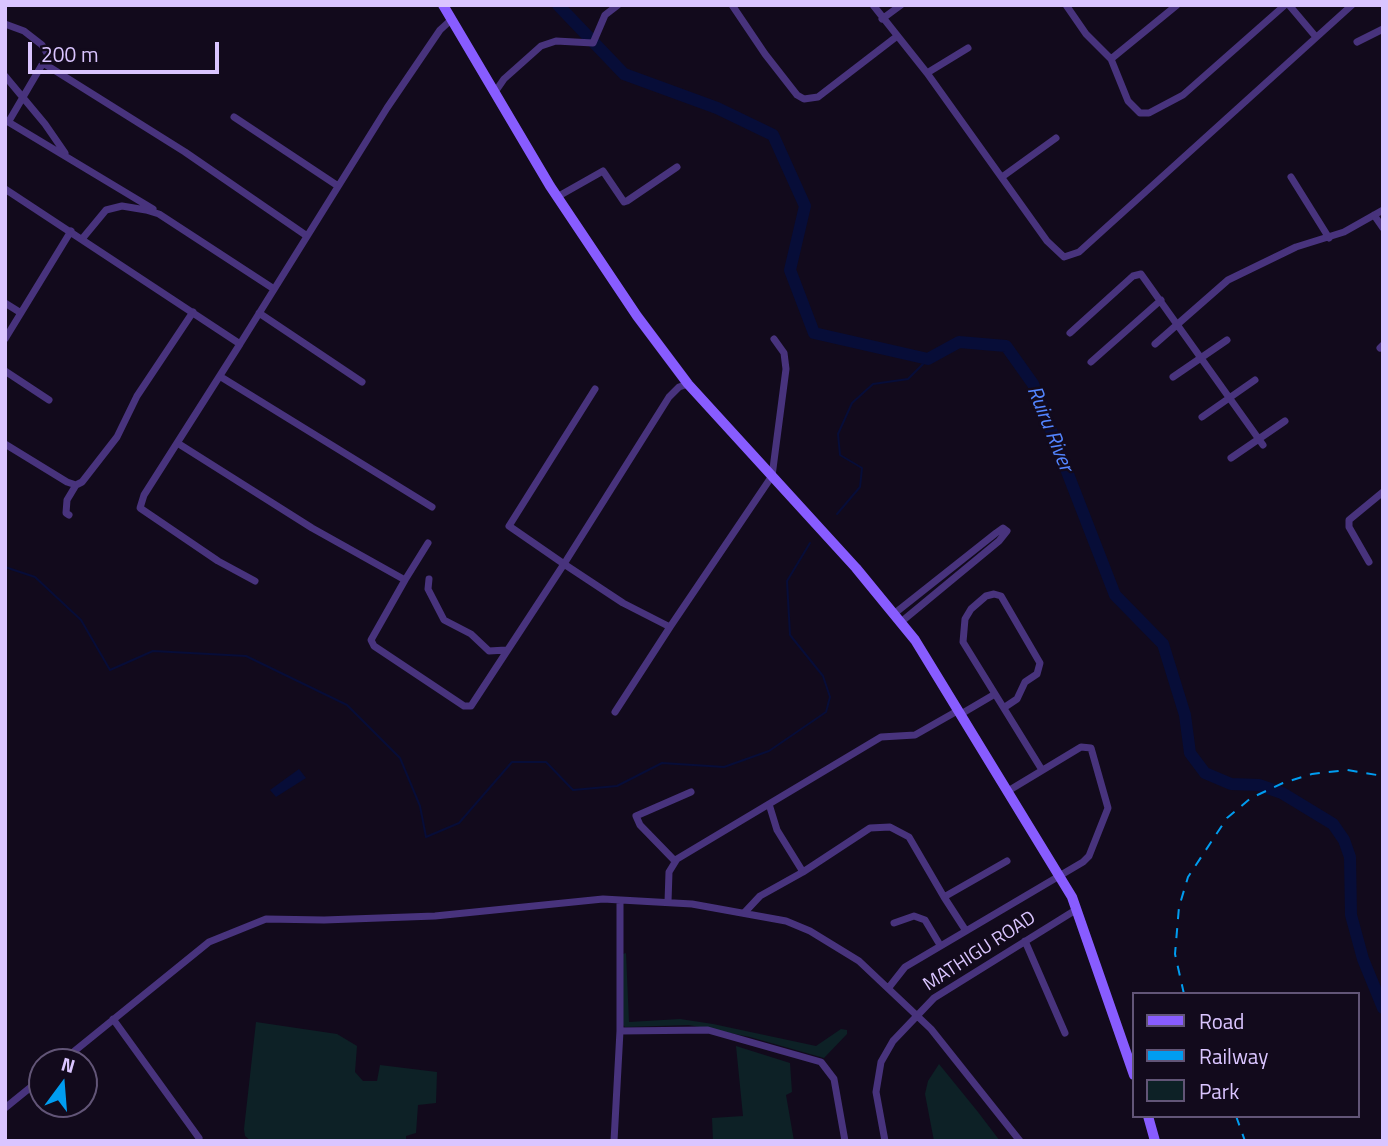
<!DOCTYPE html>
<html>
<head>
<meta charset="utf-8">
<style>
  body { margin:0 }
  #map { position:relative; width:1388px; height:1146px; overflow:hidden; background:#120a1c; font-family:"Titillium Web",sans-serif }
  canvas { display:block }
  .frame { position:absolute; inset:0; border:7px solid #dac5ff; pointer-events:none }
  .legend { position:absolute; left:1132px; top:992px; width:228px; height:126px; box-sizing:border-box; background:#120a1c; border:2px solid #625577; margin:0; padding:9px 12px; list-style:none; font-size:21px; color:#dac5ff }
  .legend li { display:flex; align-items:center; gap:14px; height:35px }
  .legend b { width:35px; border:2px solid #625577 }
  .north { position:absolute; left:28px; top:1048px; width:70px; height:70px; box-sizing:border-box; background:#120a1c; border:2px solid #625577; border-radius:50%; rotate:16deg; font-size:19px; font-weight:700; line-height:28px; text-align:center; color:#dac5ff }
  .north::after { content:''; display:block; margin:auto; width:24px; height:32px; background:#009df0; clip-path:polygon(50% 0,100% 100%,50% 72%,0 100%) }
  .scale { position:absolute; left:28px; top:42px; width:191px; height:32px; box-sizing:border-box; border:4px solid #dac5ff; border-top:0; padding-left:9px; font-size:21px; line-height:24px; white-space:nowrap; color:#dac5ff; -webkit-text-stroke:5px #120a1c; paint-order:stroke }
</style>
</head>
<body>
<div id="map">
<canvas width="1388" height="1146"></canvas>
<div class="frame"></div>
<ul class="legend">
<li><b style="height:9px;background:#885cff"></b>Road</li>
<li><b style="height:9px;background:#009df0"></b>Railway</li>
<li><b style="height:19px;background:#0d2126"></b>Park</li>
</ul>
<div class="north">N</div>
<div class="scale">200 m</div>
</div>
<script>
const ctx = document.querySelector('canvas').getContext('2d');
ctx.lineJoin = 'round';
function fill(path, color) {
  ctx.fillStyle = color;
  ctx.fill(path, 'evenodd');
}
function poly(rows) {
  const path = new Path2D();
  for (const r of rows) {
    path.moveTo(r[0], r[1]);
    for (let i = 2; i < r.length; i += 2) path.lineTo(r[i], r[i + 1]);
  }
  return path;
}
function strokePath(path, color, width, dash) {
  ctx.strokeStyle = color;
  ctx.lineWidth = width;
  ctx.lineCap = dash ? 'butt' : 'round';
  ctx.setLineDash(dash || []);
  ctx.stroke(path);
}
function write(font, color, halo, rows, align = 'center') {
  ctx.font = font + ' "Titillium Web",sans-serif';
  ctx.lineWidth = 5;
  ctx.setLineDash([]);
  ctx.textBaseline = 'middle';
  ctx.strokeStyle = halo;
  ctx.fillStyle = color;
  for (const [text, x, y, turn = 0] of rows) {
    ctx.save();
    ctx.translate(x, y);
    ctx.rotate((+turn || 0) * Math.PI / 180);
    ctx.textAlign = isNaN(turn) ? turn : align;
    if (halo) ctx.strokeText(text, 0, 0);
    ctx.fillText(text, 0, 0);
    ctx.restore();
  }
}
const green = poly([
  [626,953,629,1022,680,1019,713,1024,816,1046,841,1029,847,1030,847,1034,824,1058,750,1037,689,1025,625,1027,622,1024,623,954],
  [256,1022,337,1034,357,1046,355,1072,363,1081,377,1081,380,1065,437,1072,436,1103,418,1105,416,1133,406,1136,406,1141,251,1141,245,1136,244,1129],
  [736,1046,790,1063,792,1092,786,1095,794,1141,713,1141,712,1118,743,1116],
  [939,1064,978,1112,1000,1141,934,1141,925,1094,928,1081]
]);
const water = poly([
  [299,769,306,778,276,797,270,790]
]);
const stream = poly([
  [837,514,860,487,862,468,840,455,838,434,852,403,873,384,908,379,928,359],
  [5,567,35,577,81,620,110,670,153,651,246,656,347,705,400,758,420,806,426,837,459,823,512,762,546,762,573,790,617,786,662,763,724,767,769,751,826,712,830,697,823,676,790,635,787,581,810,543]
]);
const river = poly([
  [558,5,624,74,717,108,773,135,805,206,790,270,814,333,928,359,959,342,1006,346,1033,384,1115,595,1163,644,1185,715,1190,753,1205,773,1231,784,1259,785,1282,793,1333,824,1344,840,1350,857,1351,915,1363,959,1383,1008]
]);
const minor = poly([
  [732,5,765,54,797,95,804,99,818,97,896,37],
  [873,5,927,73,1047,241,1064,257,1079,252,1352,5],
  [1066,5,1086,34,1111,59,1128,101,1140,113,1149,113,1183,95,1285,5],
  [1289,5,1316,37],
  [882,19,901,5],
  [5,24,24,31,42,45,48,55,47,65],
  [1357,42,1383,29],
  [1111,59,1177,5],
  [927,73,968,48],
  [5,76,45,124,65,153],
  [495,92,504,79,541,46,556,41,593,43,605,15,618,5],
  [234,117,338,186],
  [5,120,153,209],
  [9,121,43,63,185,152,307,236],
  [1002,177,1056,138],
  [1291,177,1329,238],
  [5,189,240,344,387,108,440,30,452,19],
  [557,197,603,171,624,202,627,201,677,167],
  [1374,215,1383,228],
  [82,239,106,210,122,206,146,210,159,214,274,289],
  [5,303,21,313],
  [259,313,362,382],
  [1070,333,1133,276,1141,274,1263,445],
  [5,339,71,231],
  [240,344,144,495,140,508,218,561,255,581],
  [1155,344,1228,280,1296,247,1344,232,1383,210],
  [1380,348,1383,345],
  [1091,362,1161,300],
  [5,371,49,400],
  [221,377,432,507],
  [1173,377,1227,340],
  [688,384,679,387,669,397,564,564,623,603,670,627,772,476,786,369,784,353,774,339],
  [1202,417,1255,380],
  [5,444,67,482,76,485,82,482,117,437,137,396,193,312],
  [179,444,312,528,405,580,428,543],
  [1231,458,1285,421],
  [69,515,66,513,67,500,76,485],
  [1369,562,1349,527,1349,520,1383,492],
  [429,579,428,589,444,620,471,634,489,651,506,650],
  [405,580,371,640,374,646,464,706,471,706,564,564,509,526,595,389],
  [895,613,996,533,1003,528,1007,531,999,541,901,622],
  [1005,707,1017,699,1025,682,1037,674,1040,663,1001,596,994,594,986,596,971,609,965,619,963,642,1042,770],
  [615,712,670,627],
  [961,714,995,694],
  [675,861,640,825,636,816,691,792],
  [803,872,870,828,890,827,909,837,944,897],
  [668,902,669,872,677,859,881,737,915,735,959,710],
  [745,912,760,896,803,872,777,830,769,804],
  [894,923,914,916,925,920,940,945],
  [966,931,944,897,1007,861],
  [1025,941,1065,1033],
  [890,986,905,967,1083,862,1089,856,1108,808,1091,748,1081,747,1008,791],
  [113,1019,199,1138],
  [620,1031,708,1030,821,1062,834,1079,845,1141],
  [61,1062,209,942,266,919,324,920,435,916,603,899,692,904,786,921,810,931,859,961,931,1029,1020,1141],
  [5,1108,42,1078],
  [614,1141,620,1031,620,900],
  [885,1141,876,1092,881,1062,893,1041,934,998,1074,911]
]);
const secondary = poly([
  [443,5,550,186,637,316,688,384,856,568,915,640,1072,897,1134,1075],
  [1148,1116,1155,1141]
]);
const rail = poly([
  [1184,994,1175,954,1179,907,1188,877,1227,818,1251,798,1283,783,1312,774,1347,770,1383,776],
  [1236,1116,1245,1141]
]);
const streetNames = [
  ["MATHIGU ROAD",980,952,-33]
];
const waterNames = [
  ["Ruiru River",1049,429,68]
];
fill(green, '#0d2126');
fill(water, '#070d38');
strokePath(stream, '#070d38', 2);
strokePath(river, '#070d38', 12);
strokePath(minor, '#48337d', 7);
strokePath(secondary, '#885cff', 10);
strokePath(rail, '#009df0', 2, [10, 9]);
write('19px', '#dac5ff', '#120a1c', streetNames);
write('italic 21px', '#5385ff', '#120a1c', waterNames);
</script>
</body>
</html>
